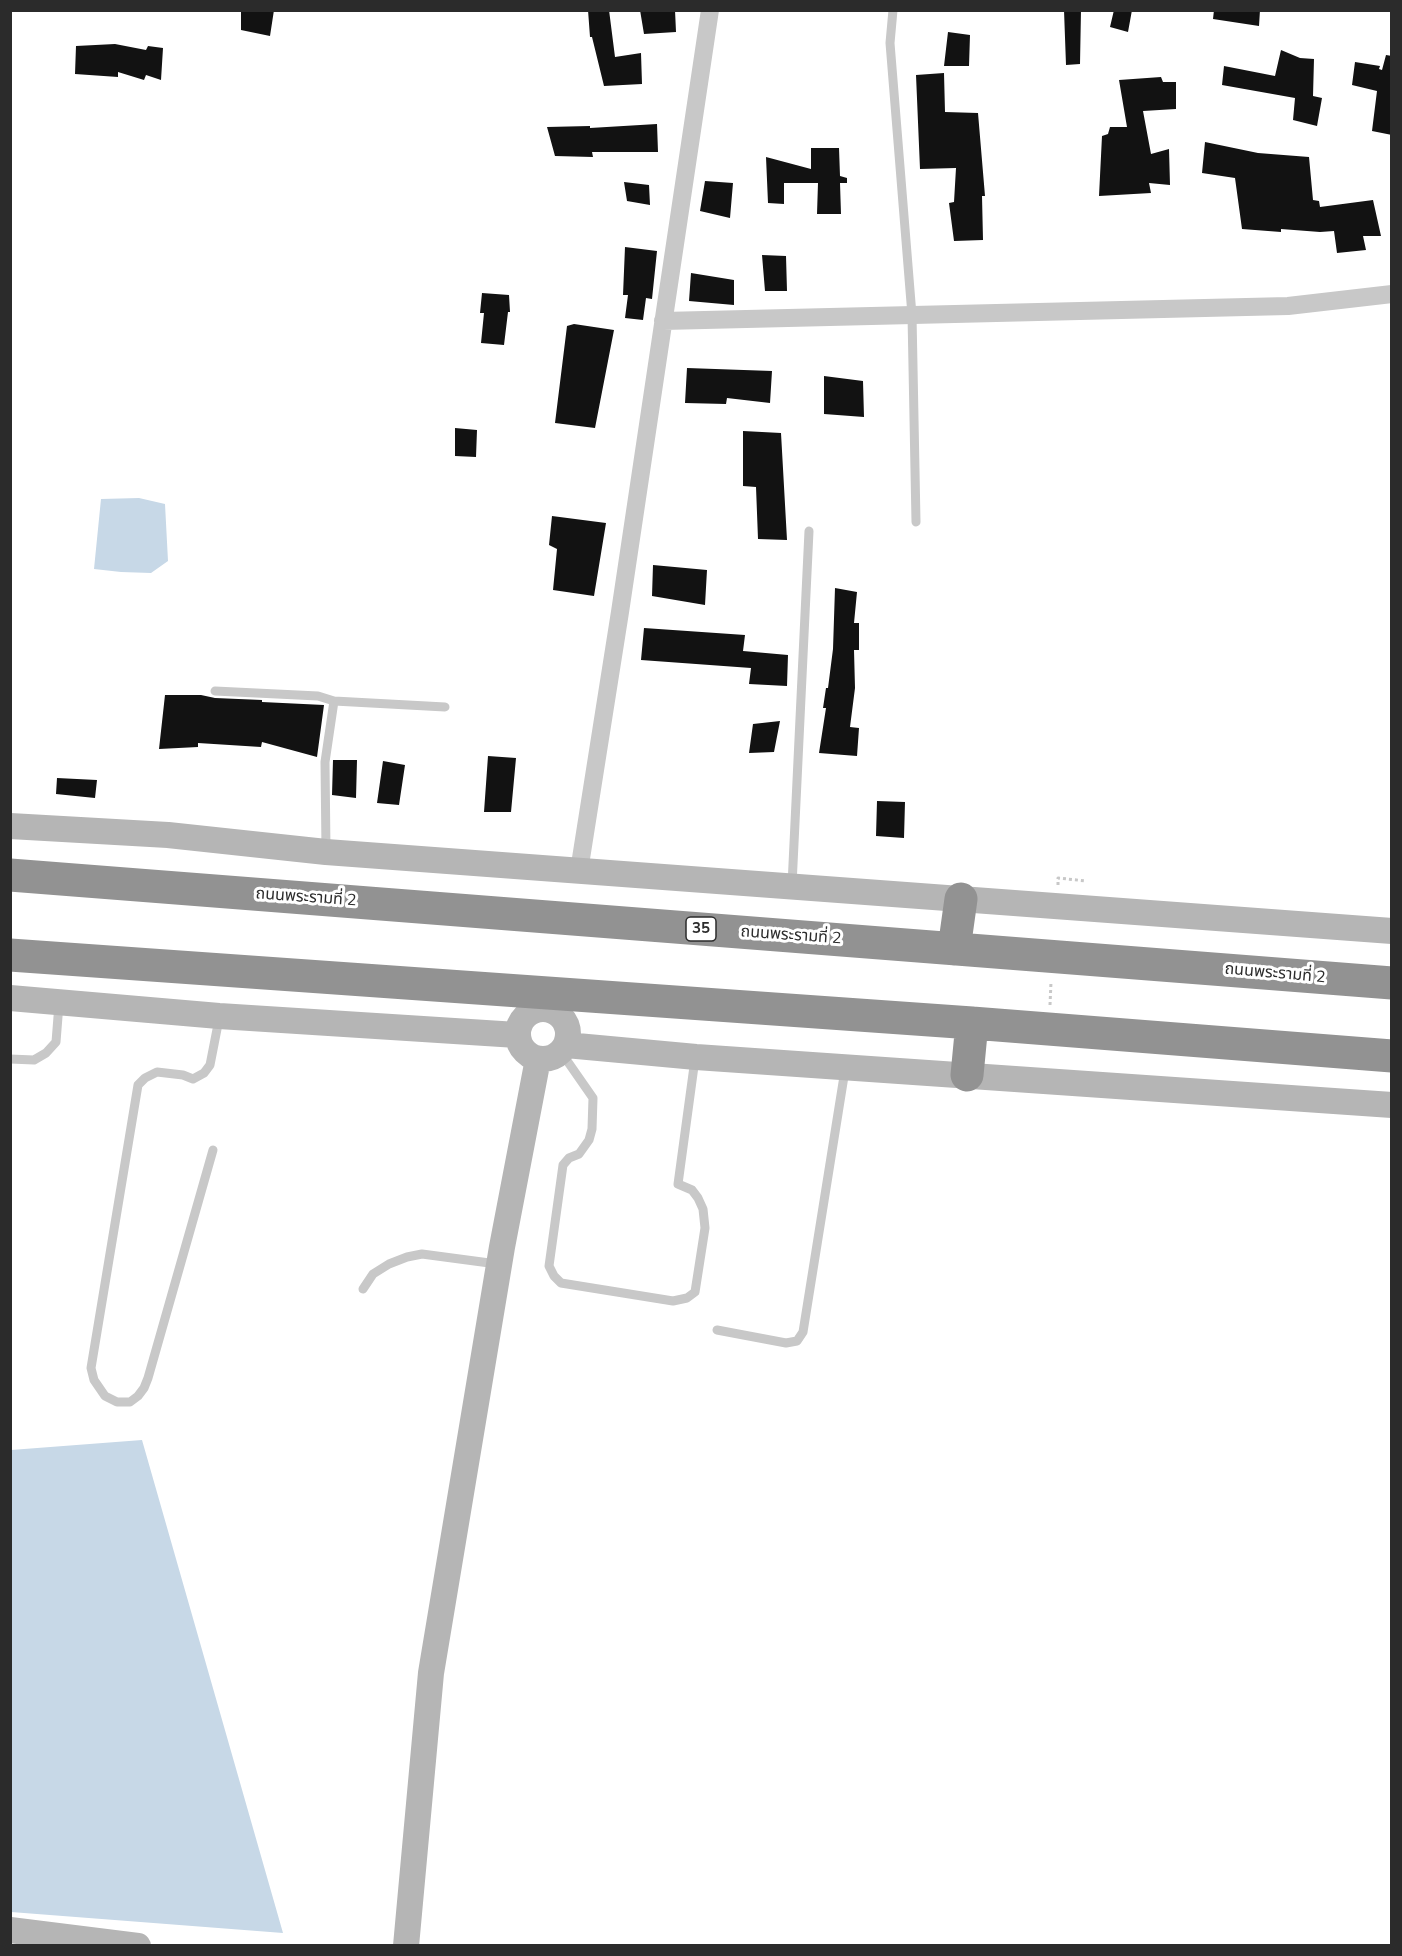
<!DOCTYPE html>
<html>
<head>
<meta charset="utf-8">
<style>
  body { margin:0 }
  #map { position:relative; width:1402px; height:1956px; overflow:hidden; background:#fff; font-family:"Nunito Sans",sans-serif }
  canvas { display:block }
  .frame { position:absolute; inset:0; border:12px solid #2b2b2b; pointer-events:none }
</style>
</head>
<body>
<div id="map">
<canvas width="1402" height="1956"></canvas>
<div class="frame"></div>
</div>
<script>
const ctx = document.querySelector('canvas').getContext('2d');
ctx.lineJoin = 'round';
function fill(path, color) {
  ctx.fillStyle = color;
  ctx.fill(path, 'evenodd');
}
function poly(rows) {
  const path = new Path2D();
  for (const r of rows) {
    if (r.length === 3) {
      path.moveTo(r[0] + r[2], r[1]);
      path.arc(r[0], r[1], r[2], 0, 2 * Math.PI);
      continue;
    }
    path.moveTo(r[0], r[1]);
    for (let i = 2; i < r.length; i += 2) path.lineTo(r[i], r[i + 1]);
  }
  return path;
}
function strokePath(path, color, width, dash) {
  ctx.strokeStyle = color;
  ctx.lineWidth = width;
  ctx.lineCap = dash ? 'butt' : 'round';
  ctx.setLineDash(dash || []);
  ctx.stroke(path);
}
function write(font, color, halo, rows, align = 'center') {
  ctx.font = font + ' "Nunito Sans","Noto Sans Thai",sans-serif';
  ctx.lineWidth = 6;
  ctx.setLineDash([]);
  ctx.textBaseline = 'middle';
  ctx.strokeStyle = halo;
  ctx.fillStyle = color;
  for (const [text, x, y, turn = 0] of rows) {
    ctx.save();
    ctx.translate(x, y);
    ctx.rotate((+turn || 0) * Math.PI / 180);
    ctx.textAlign = isNaN(turn) ? turn : align;
    if (halo) ctx.strokeText(text, 0, 0);
    ctx.fillText(text, 0, 0);
    ctx.restore();
  }
}
const water = poly([
  [139,498,165,504,168,561,151,573,121,572,94,569,101,499],
  [142,1440,283,1933,11,1912,11,1450]
]);
const building = poly([
  [241,10,274,10,270,36,241,30],
  [588,10,609,10,615,57,641,53,642,84,604,86,592,37,590,37],
  [640,10,675,10,676,32,644,34],
  [1064,10,1081,10,1080,64,1066,65],
  [1114,10,1132,10,1128,32,1110,27],
  [1214,10,1260,10,1259,26,1213,19],
  [948,32,970,35,969,66,944,66],
  [115,44,146,50,148,46,163,48,161,80,146,75,144,80,118,72,118,77,75,74,76,46],
  [1281,50,1300,58,1314,59,1313,96,1322,98,1317,126,1293,120,1295,98,1222,85,1224,66,1275,76],
  [1386,55,1392,56,1392,135,1372,131,1377,91,1352,85,1355,62,1380,66,1379,69,1382,70],
  [944,73,945,112,978,113,985,196,982,196,983,240,954,241,949,203,954,202,956,168,920,169,916,75],
  [1161,77,1163,82,1176,82,1176,109,1143,111,1151,154,1169,149,1170,185,1149,183,1151,193,1099,196,1102,136,1108,134,1110,127,1127,127,1119,80],
  [657,124,658,152,592,152,593,157,555,156,547,127,590,126,590,128],
  [1205,142,1258,153,1309,157,1313,200,1319,201,1320,207,1373,200,1381,236,1363,236,1366,250,1337,253,1334,231,1320,232,1281,229,1281,232,1242,229,1235,178,1202,173],
  [811,148,839,148,840,176,847,178,847,183,840,183,841,214,817,214,818,183,784,183,784,204,768,203,766,157,811,169],
  [705,181,733,183,730,218,700,211],
  [624,182,649,185,650,205,627,201],
  [625,247,657,251,652,299,646,298,643,320,625,318,628,295,623,295],
  [762,255,786,256,787,291,765,291],
  [691,273,734,280,734,305,689,301],
  [482,293,509,295,510,312,508,312,504,345,481,343,484,313,480,313],
  [574,324,614,330,595,428,555,423,567,326],
  [687,368,772,371,770,403,727,398,726,404,685,403],
  [824,376,863,381,864,417,824,414],
  [455,428,477,430,476,457,455,456],
  [743,431,781,433,787,540,758,539,756,487,743,486],
  [552,516,606,523,594,596,553,590,557,549,549,545],
  [653,565,707,570,705,605,652,596],
  [835,588,857,592,854,623,859,623,859,650,854,650,855,688,850,727,859,728,857,756,819,753,826,708,823,708,826,688,828,688,833,649],
  [644,628,745,635,743,651,788,655,787,686,749,684,751,668,641,660],
  [165,695,201,695,215,698,262,700,262,702,324,705,317,757,262,742,261,747,198,743,198,747,159,749],
  [780,721,774,752,749,753,753,724],
  [488,756,516,758,511,812,484,812],
  [333,760,357,760,356,798,332,795],
  [383,761,405,765,399,805,377,803],
  [57,778,97,780,95,798,56,794],
  [877,801,905,802,904,838,876,836]
]);
const path = poly([
  [1058,885,1058,878,1086,881],
  [1050,1005,1051,982]
]);
const lane = poly([
  [893,10,890,43,912,315,916,522],
  [215,691,318,696,334,701,445,707],
  [326,850,325,762,334,701],
  [792,885,809,531],
  [561,1052,593,1098,592,1129,589,1140,579,1154,569,1158,563,1165,549,1266,554,1276,561,1283,673,1301,687,1298,695,1292,705,1228,703,1209,698,1198,692,1190,678,1184,695,1059],
  [10,1059,34,1060,46,1053,56,1042,59,1004],
  [213,1150,148,1378,144,1388,138,1396,130,1402,117,1402,105,1396,94,1380,91,1368,138,1085,145,1078,157,1072,183,1075,193,1079,204,1073,210,1065,219,1019],
  [363,1289,373,1274,389,1264,407,1257,422,1254,497,1264],
  [717,1330,786,1343,797,1341,803,1332,845,1070]
]);
const street = poly([
  [663,321,1288,306,1392,294],
  [579,871,620,612,710,10]
]);
const secondary = poly([
  [10,826,168,835,326,852,1392,931],
  [10,998,219,1016,517,1035],
  [543,1034,25],
  [566,1045,696,1057,1392,1105],
  [10,1930,138,1946],
  [406,1946,431,1673,502,1247,538,1059]
]);
const highway = poly([
  [10,875,1392,983],
  [954,949,961,899],
  [10,955,972,1023,1392,1056],
  [967,1075,972,1023]
]);
const shields = [
  [701,929,30]
];
const shieldNames = [
  ["35",701,929]
];
const streetNames = [
  ["ถนนพระรามที่ 2",306,898,4],
  ["ถนนพระรามที่ 2",791,936,4],
  ["ถนนพระรามที่ 2",1275,974,5]
];
fill(water, '#c7d8e7');
fill(building, '#121212');
strokePath(path, '#c8c8c8', 3, [3, 3]);
strokePath(lane, '#c8c8c8', 9);
strokePath(street, '#c8c8c8', 18);
strokePath(secondary, '#b5b5b5', 26);
strokePath(highway, '#929292', 33);
for (const [x, y, w] of shields) {
  const box = new Path2D();
  box.roundRect(x - w / 2, y - 12, w, 24, 4.5);
  ctx.fillStyle = '#fff';
  ctx.fill(box);
  strokePath(box, '#2b2b2b', 1.5);
}
write('bold 15px', '#2b2b2b', null, shieldNames);
write('16px', '#2b2b2b', '#fff', streetNames);
</script>
</body>
</html>
